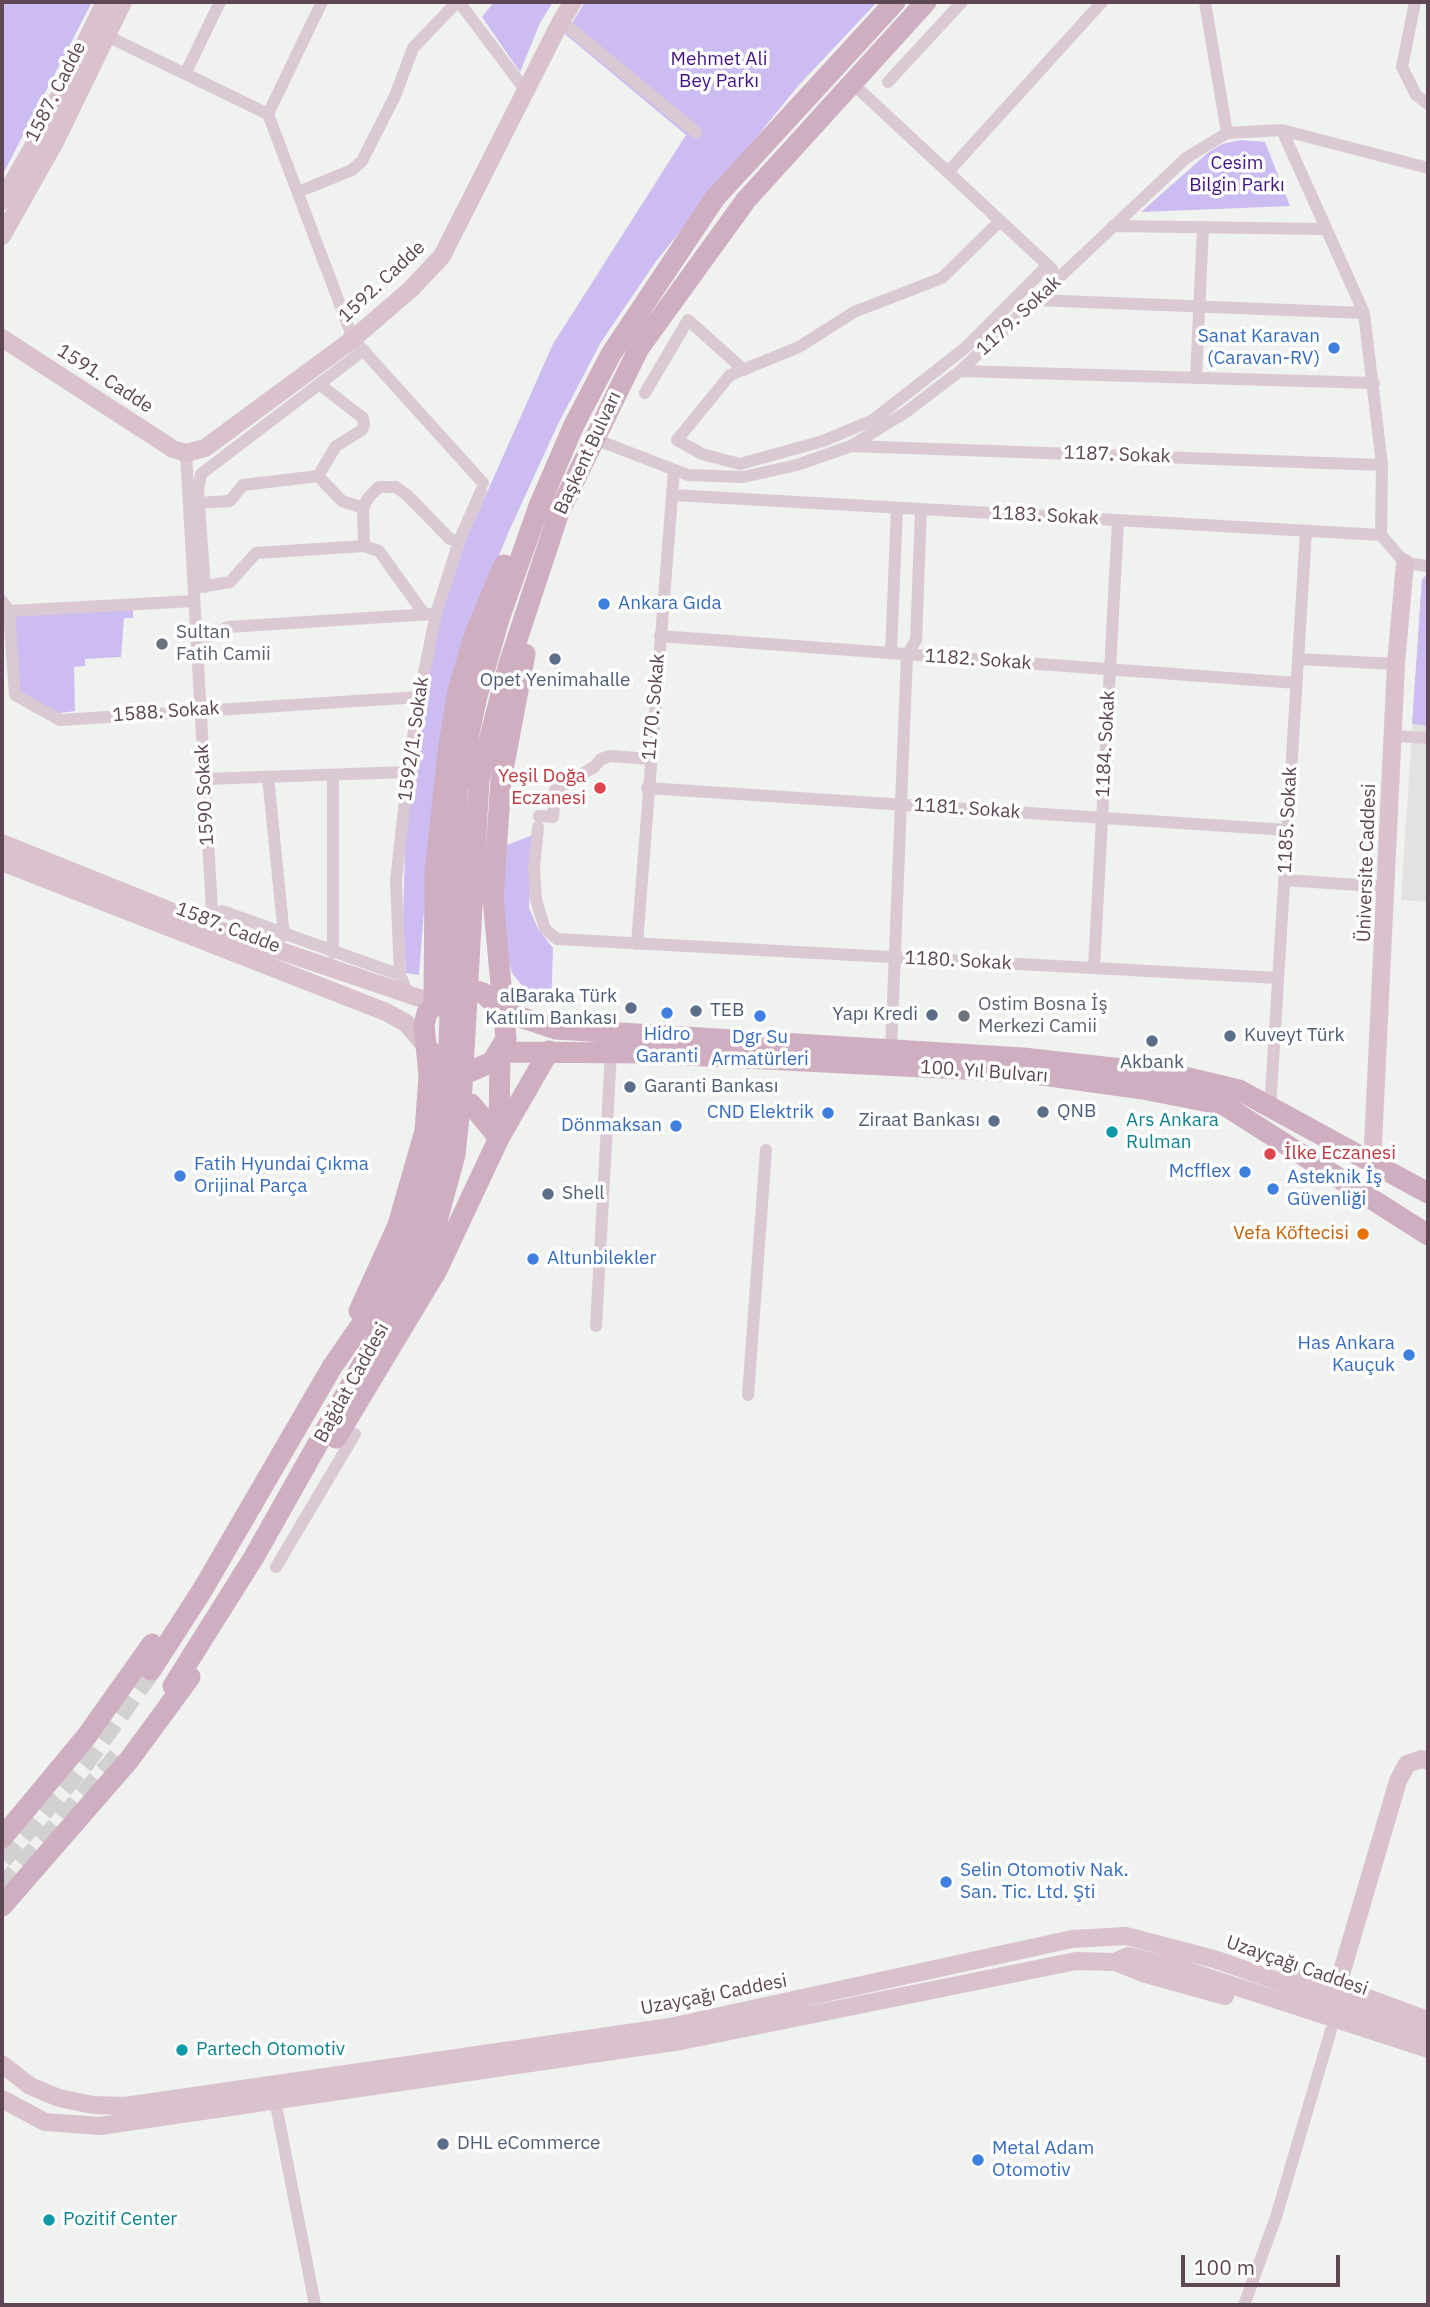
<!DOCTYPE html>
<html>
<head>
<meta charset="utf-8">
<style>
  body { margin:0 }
  #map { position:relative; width:1430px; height:2307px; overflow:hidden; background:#eff2ef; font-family:"IBM Plex Sans",sans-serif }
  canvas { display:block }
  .frame { position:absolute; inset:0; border:4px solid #5e4654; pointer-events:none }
  .scale { position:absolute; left:1181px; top:2255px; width:159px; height:32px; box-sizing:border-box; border:4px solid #5e4654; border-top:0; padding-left:9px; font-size:21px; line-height:24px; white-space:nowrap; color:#5e4654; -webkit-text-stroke:5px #fff; paint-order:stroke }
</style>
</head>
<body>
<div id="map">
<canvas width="1430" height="2307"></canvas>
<div class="frame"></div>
<div class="scale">100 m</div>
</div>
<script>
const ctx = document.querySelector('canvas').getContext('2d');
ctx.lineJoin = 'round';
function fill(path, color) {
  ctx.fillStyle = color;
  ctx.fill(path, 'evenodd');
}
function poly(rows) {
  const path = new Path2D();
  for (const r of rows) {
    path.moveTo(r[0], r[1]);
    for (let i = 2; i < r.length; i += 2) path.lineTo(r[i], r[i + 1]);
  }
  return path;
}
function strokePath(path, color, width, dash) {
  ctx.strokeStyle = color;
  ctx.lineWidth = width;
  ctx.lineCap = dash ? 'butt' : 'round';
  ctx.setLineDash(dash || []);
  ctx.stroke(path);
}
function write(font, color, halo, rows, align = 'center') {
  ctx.font = font + ' "IBM Plex Sans",sans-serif';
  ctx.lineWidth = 7;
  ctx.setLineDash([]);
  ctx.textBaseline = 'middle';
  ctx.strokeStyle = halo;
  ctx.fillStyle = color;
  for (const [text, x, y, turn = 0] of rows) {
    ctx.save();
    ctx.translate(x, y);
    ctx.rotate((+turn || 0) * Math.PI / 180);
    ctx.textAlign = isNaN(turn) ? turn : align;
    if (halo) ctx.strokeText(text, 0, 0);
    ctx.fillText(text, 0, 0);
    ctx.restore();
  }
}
const education = poly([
  [1428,574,1428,902,1401,900,1422,579]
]);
const green = poly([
  [2,2,92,2,2,176],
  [494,2,553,2,540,23,520,72,482,17],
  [585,2,877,2,798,86,657,260,601,342,558,424,509,531,462,645,427,872,419,975,406,973,403,922,405,850,418,722,442,612,465,542,553,344,686,135,565,34],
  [1241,140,1265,142,1290,206,1141,212,1209,152,1222,144],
  [1428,574,1428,726,1412,724,1422,579],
  [133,610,133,618,124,618,121,657,85,659,85,666,74,667,75,711,54,714,17,693,12,616],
  [533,835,529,908,538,929,553,948,551,1006,524,988,512,973,502,931,504,846]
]);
const primaryTunnel = poly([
  [2,1859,84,1763,151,1670],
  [2,1889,125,1749]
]);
const street = poly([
  [322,2,268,114,353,339,483,483],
  [459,2,526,91],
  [1205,2,1227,133],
  [1415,2,1402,67,1416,95,1428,104],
  [561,21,696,132],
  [107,36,268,114],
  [185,74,220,2],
  [888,82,962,2],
  [852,83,1052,269],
  [1282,130,1364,313,1382,465,1381,535],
  [948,172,1102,2],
  [298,192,352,170,362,161,395,96,413,48,457,2],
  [1000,221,942,278,854,312,799,347,730,375,677,440,702,454,740,464,823,441,873,420,965,348,1048,265],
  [1113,226,1324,229],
  [1036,300,1364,313],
  [960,371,1374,383],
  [1196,378,1203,227],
  [645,393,688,320,744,370],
  [592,438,688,475,743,477,797,465,851,446,906,412,960,371,1186,158,1227,133,1282,130,1428,168],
  [851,446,1382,465],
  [186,453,213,928],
  [318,476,336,446,362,430,364,424,363,418,319,384],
  [673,495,1381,535,1405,563,1428,566],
  [198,503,230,501,243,485,318,476,342,501,363,508,364,546],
  [363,508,368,498,379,487,396,487,407,495,450,539,459,541],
  [199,587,230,582,256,553,364,546,379,551,425,615],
  [205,587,198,491,201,474,364,350],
  [2,601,9,611,15,695,60,720,419,697],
  [9,611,194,601],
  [660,636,1296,683],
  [197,642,228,627,431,614],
  [891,653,897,508],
  [1298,659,1396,664],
  [1394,736,1428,738],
  [268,777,284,936],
  [204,779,408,772],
  [647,788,1287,830],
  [539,816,553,817,555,790,594,767,601,759,610,756,650,759],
  [538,827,534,867,536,900,545,929,557,939,1278,978],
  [1284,880,1388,887],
  [222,911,400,975],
  [637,944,674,470],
  [333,953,333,775],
  [1094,968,1118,521],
  [408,993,400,975,396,881,408,772,419,697,436,614,459,541,481,491],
  [891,1050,907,655,916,640,921,509],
  [1270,1110,1306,531],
  [596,1326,611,1052],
  [748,1395,766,1150],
  [276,1567,355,1434],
  [275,2100,315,2305],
  [1244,2305,1276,2217,1331,2030]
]);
const secondary = poly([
  [2,201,43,129,105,2],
  [2,236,55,142,123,2],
  [2,338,173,449,186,453,205,448,353,339,411,289,442,256,561,21,573,2],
  [2,843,213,928,434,1003],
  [2,862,386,1012,406,1023,428,1049],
  [1372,1165,1396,664,1405,563],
  [1118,1963,1146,1974,1225,1996],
  [1299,1978,1354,1993,1428,2020],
  [1337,1988,1398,1781,1407,1764,1422,1759,1428,1761],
  [2,2064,30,2086,59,2098,93,2105,125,2106,670,2027,1072,1939,1126,1936,1214,1959,1428,2033],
  [2,2099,45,2122,100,2126,681,2041,1076,1961,1115,1962,1128,1956,1182,1969,1428,2049]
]);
const primary = poly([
  [434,1003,435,873,448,752,458,691,475,634,504,565],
  [502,1011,556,1029,1023,1058,1176,1075,1239,1090,1428,1193],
  [428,1049,445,1067,469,1072,492,1062,506,1039,493,898,501,780,525,654],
  [500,1052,646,1053,1021,1072,1143,1089,1224,1105,1428,1235],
  [448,1101,471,1104,499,1138],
  [499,1135,500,1052],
  [359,1311,398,1225,425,1131,429,1076,424,1025,427,1013,444,995,470,989,483,993,502,1011],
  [336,1438,437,1270,499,1138,549,1051],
  [151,1670,203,1589,332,1367,397,1273,422,1213,439,1150,448,1077,457,789,477,696,499,619,539,506,574,425,611,354,715,198,895,2],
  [173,1686,254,1557,418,1266,437,1221,455,1155,462,1088,479,780,508,667,559,512,639,348,746,200,926,2],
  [2,1838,86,1737,152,1644],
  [2,1906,129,1760,190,1677]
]);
const markers = [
  [1334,348,7,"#3f7fe0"],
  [604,604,7,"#3f7fe0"],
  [162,644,7,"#6b7280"],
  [555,659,7,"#5c6f8a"],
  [600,788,7,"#e0444e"],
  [631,1008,7,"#5c6f8a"],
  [696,1011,7,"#5c6f8a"],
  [667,1013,7,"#3f7fe0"],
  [932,1015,7,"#5c6f8a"],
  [760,1016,7,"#3f7fe0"],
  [964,1016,7,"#6b7280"],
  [1230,1036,7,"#5c6f8a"],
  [1152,1041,7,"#5c6f8a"],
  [630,1087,7,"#5c6f8a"],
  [1043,1112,7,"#5c6f8a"],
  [828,1113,7,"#3f7fe0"],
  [994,1121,7,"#5c6f8a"],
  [676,1126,7,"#3f7fe0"],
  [1112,1132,7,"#0f9aa8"],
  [1270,1154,7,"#e0444e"],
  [1245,1172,7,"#3f7fe0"],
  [180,1176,7,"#3f7fe0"],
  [1273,1189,7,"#3f7fe0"],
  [548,1194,7,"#5c6f8a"],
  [1363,1234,7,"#e8710a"],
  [533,1259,7,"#3f7fe0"],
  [1409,1355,7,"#3f7fe0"],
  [946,1882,7,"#3f7fe0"],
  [182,2050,7,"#0f9aa8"],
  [443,2144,7,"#5c6f8a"],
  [978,2160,7,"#3f7fe0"],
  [49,2220,7,"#0f9aa8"]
];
const parkNames = [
  ["Mehmet Ali",719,60],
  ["Bey Parkı",719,82],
  ["Cesim",1237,164],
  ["Bilgin Parkı",1237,186]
];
const streetNames = [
  ["1587. Cadde",56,92,-63],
  ["1592. Cadde",382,282,-43],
  ["1179. Sokak",1019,316,-43],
  ["1591. Cadde",105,379,33],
  ["Başkent Bulvarı",588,453,-65],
  ["1187. Sokak",1117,455,2],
  ["1183. Sokak",1045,516,3],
  ["1182. Sokak",978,660,4],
  ["1170. Sokak",654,707,-85],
  ["1588. Sokak",166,712,-4],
  ["1592/1. Sokak",414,739,-82],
  ["1184. Sokak",1106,744,-87],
  ["1590 Sokak",205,795,-93],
  ["1181. Sokak",967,809,4],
  ["1185. Sokak",1288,820,-87],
  ["Üniversite Caddesi",1367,863,-88],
  ["1587. Cadde",228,928,21],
  ["1180. Sokak",958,961,3],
  ["100. Yıl Bulvarı",984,1072,4],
  ["Bağdat Caddesi",352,1383,-61],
  ["Uzayçağı Caddesi",1297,1966,19],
  ["Uzayçağı Caddesi",714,1995,-11]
];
const shopNames = [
  ["Sanat Karavan",1320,337,"right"],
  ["(Caravan-RV)",1320,359,"right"],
  ["Ankara Gıda",618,604],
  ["Hidro",667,1035,"center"],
  ["Garanti",667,1057,"center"],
  ["Dgr Su",760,1038,"center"],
  ["Armatürleri",760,1060,"center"],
  ["CND Elektrik",814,1113,"right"],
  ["Dönmaksan",662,1126,"right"],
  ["Fatih Hyundai Çıkma",194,1165],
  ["Orijinal Parça",194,1187],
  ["Mcfflex",1231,1172,"right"],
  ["Asteknik İş",1287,1178],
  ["Güvenliği",1287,1200],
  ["Altunbilekler",547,1259],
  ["Has Ankara",1395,1344,"right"],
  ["Kauçuk",1395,1366,"right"],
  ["Selin Otomotiv Nak.",960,1871],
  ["San. Tic. Ltd. Şti",960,1893],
  ["Metal Adam",992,2149],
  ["Otomotiv",992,2171]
];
const worshipNames = [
  ["Sultan",176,633],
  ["Fatih Camii",176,655],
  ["Ostim Bosna İş",978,1005],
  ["Merkezi Camii",978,1027]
];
const serviceNames = [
  ["Opet Yenimahalle",555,681,"center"],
  ["alBaraka Türk",617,997,"right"],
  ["Katılım Bankası",617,1019,"right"],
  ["TEB",710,1011],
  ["Yapı Kredi",918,1015,"right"],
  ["Kuveyt Türk",1244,1036],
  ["Akbank",1152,1063,"center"],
  ["Garanti Bankası",644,1087],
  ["QNB",1057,1112],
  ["Ziraat Bankası",980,1121,"right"],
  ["Shell",562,1194],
  ["DHL eCommerce",457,2144]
];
const healthNames = [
  ["Yeşil Doğa",586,777],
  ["Eczanesi",586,799],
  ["İlke Eczanesi",1284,1154,"left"]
];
const cultureNames = [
  ["Ars Ankara",1126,1121],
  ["Rulman",1126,1143],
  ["Partech Otomotiv",196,2050],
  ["Pozitif Center",63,2220]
];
const foodNames = [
  ["Vefa Köftecisi",1349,1234]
];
fill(education, '#e1e3e0');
fill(green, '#ccbcf1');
strokePath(primaryTunnel, '#d2d0d0', 21, [21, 10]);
strokePath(street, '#dac8d3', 12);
strokePath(secondary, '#d9c1ce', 18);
strokePath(primary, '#cfaec1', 21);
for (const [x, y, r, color] of markers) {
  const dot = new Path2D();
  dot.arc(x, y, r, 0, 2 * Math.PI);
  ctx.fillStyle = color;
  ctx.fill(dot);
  strokePath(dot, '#fff', 2.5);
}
write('19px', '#431383', '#fff', parkNames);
write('19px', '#5e4654', '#fff', streetNames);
write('19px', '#366cbe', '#fff', shopNames, 'left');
write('19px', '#5b616d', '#fff', worshipNames, 'left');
write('19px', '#4e5e75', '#fff', serviceNames, 'left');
write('19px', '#be3a42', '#fff', healthNames, 'right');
write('19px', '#0d838f', '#fff', cultureNames, 'left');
write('19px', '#c56008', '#fff', foodNames, 'right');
</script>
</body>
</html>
